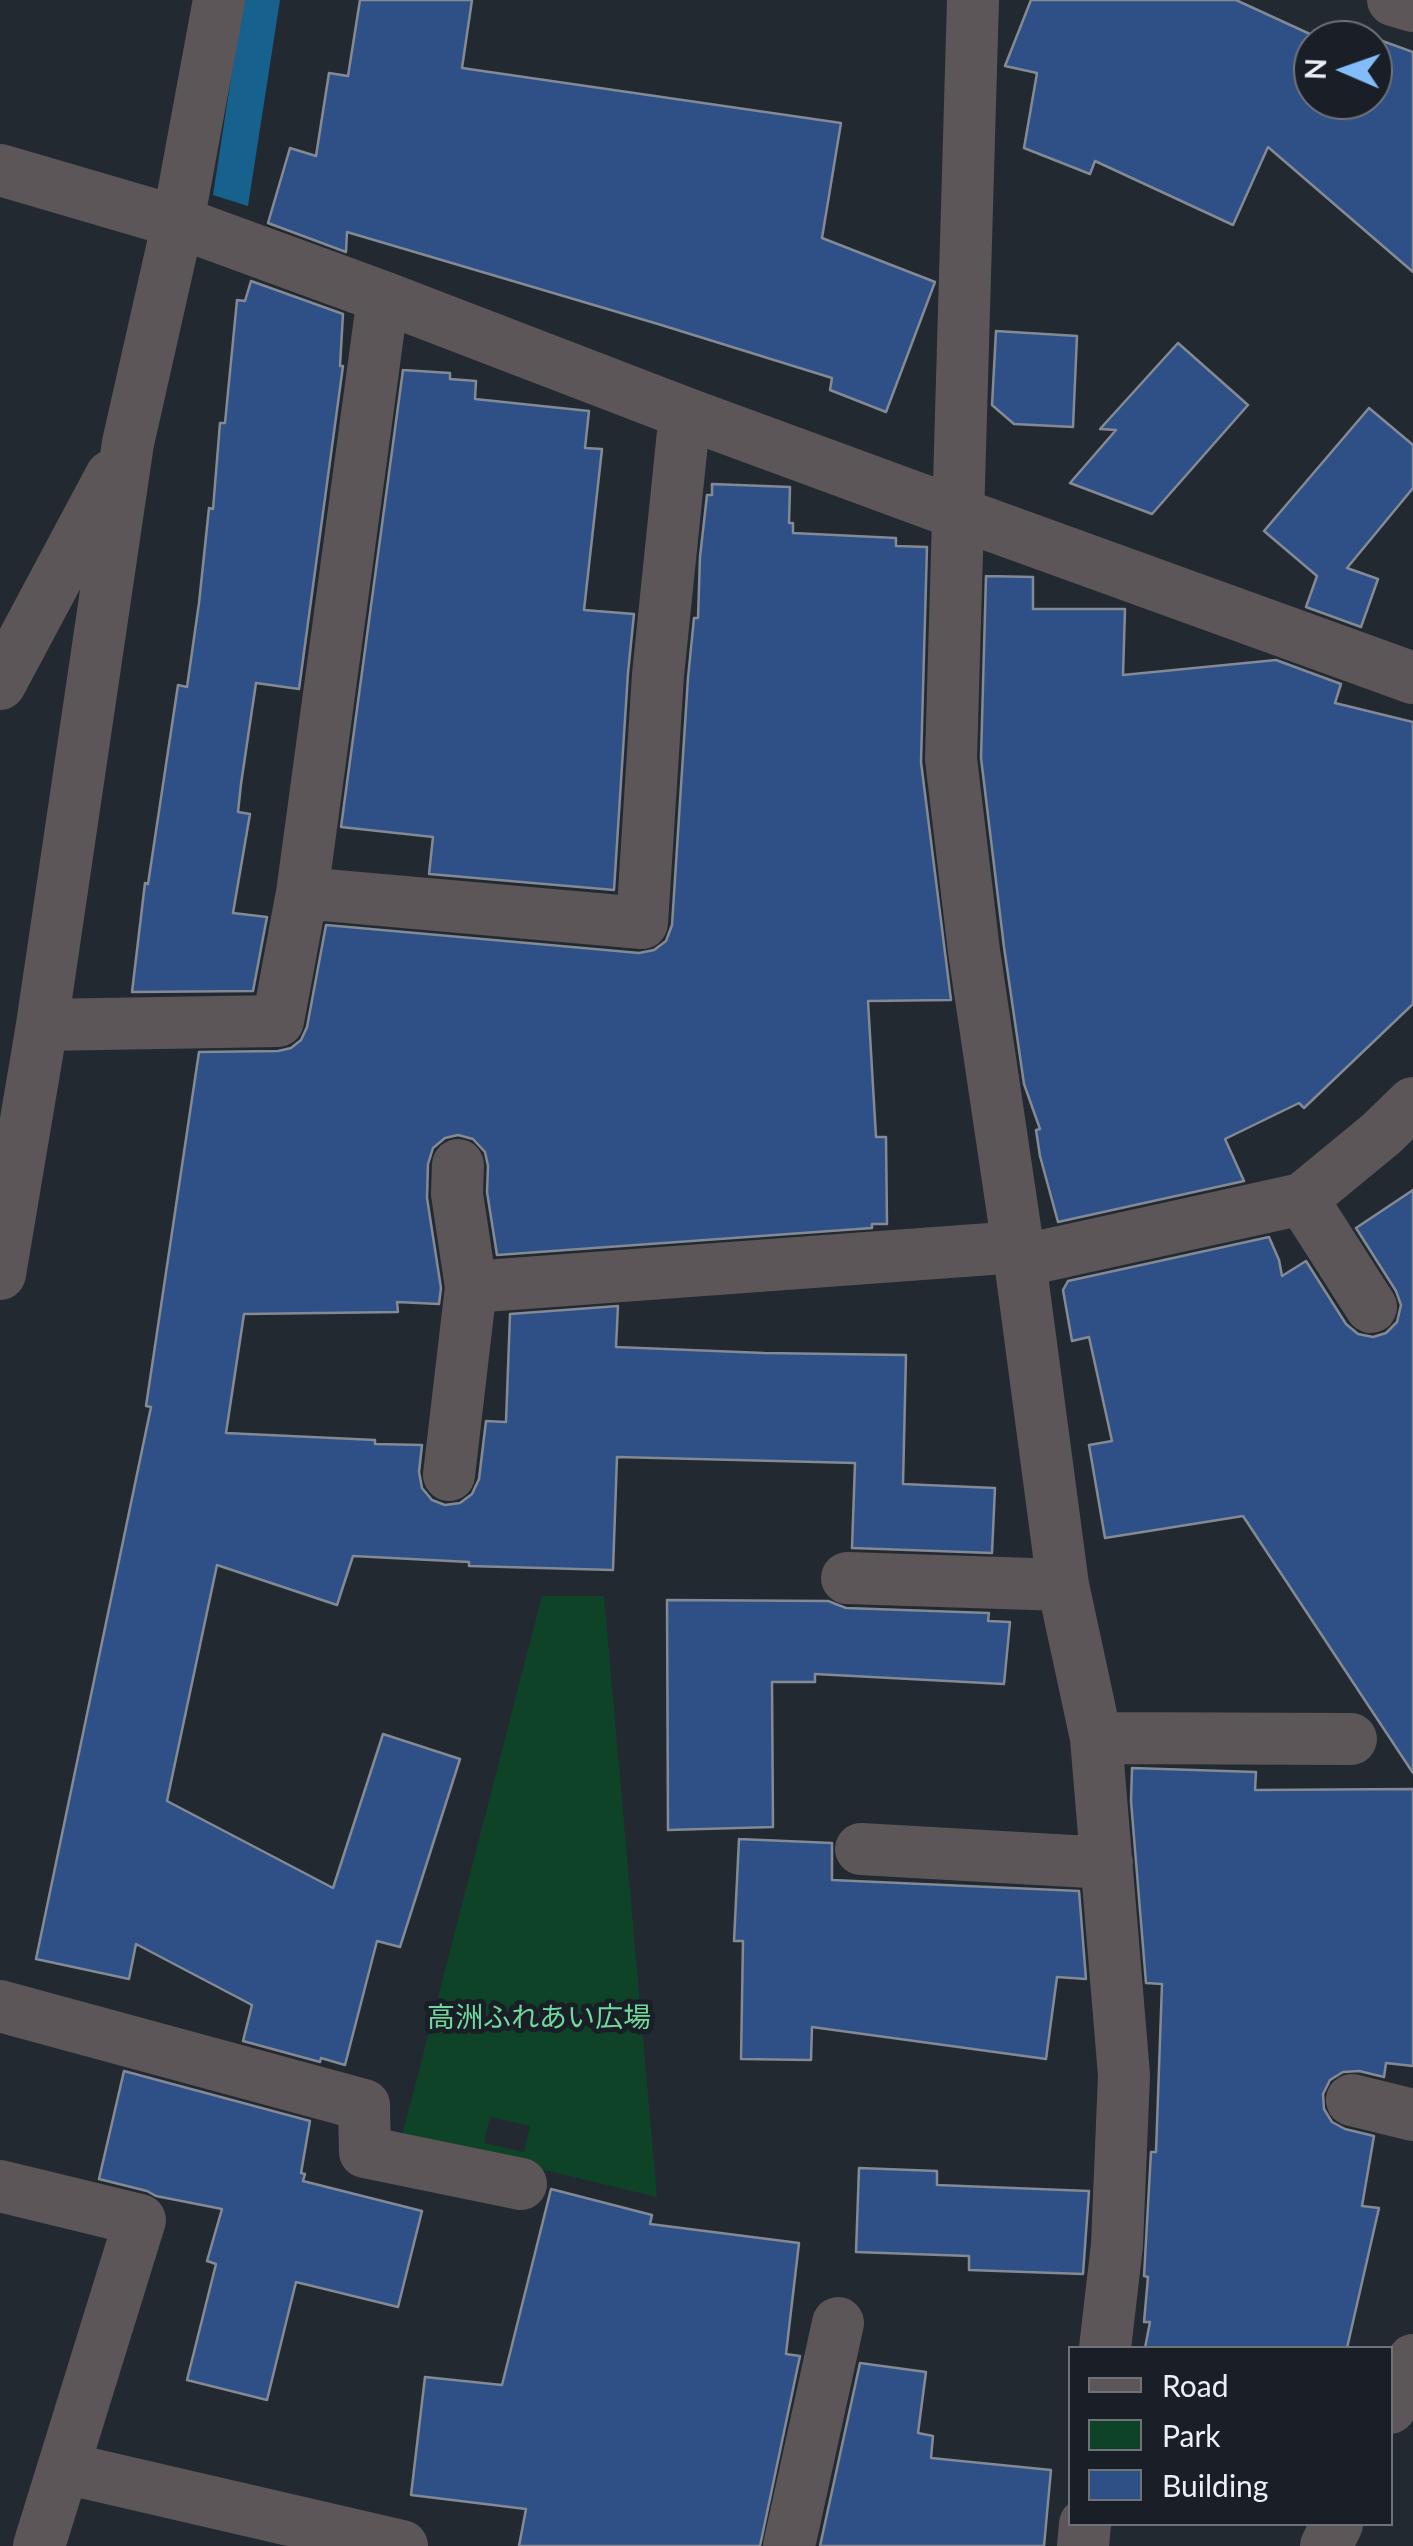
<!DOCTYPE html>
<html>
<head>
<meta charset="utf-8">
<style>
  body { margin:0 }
  #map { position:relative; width:1413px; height:2546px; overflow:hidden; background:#232931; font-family:Lato,sans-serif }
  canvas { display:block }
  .legend { position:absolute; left:1068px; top:2346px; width:325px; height:180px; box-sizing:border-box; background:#1a1f27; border:2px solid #6e737a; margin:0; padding:12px 18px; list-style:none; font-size:30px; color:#ecf0f6 }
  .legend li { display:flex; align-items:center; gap:20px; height:50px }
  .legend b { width:50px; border:2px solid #6e737a }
  .north { position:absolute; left:1293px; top:20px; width:100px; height:100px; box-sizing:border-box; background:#1a1f27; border:2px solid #6e737a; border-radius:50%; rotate:272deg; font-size:28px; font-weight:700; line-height:40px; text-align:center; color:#ecf0f6 }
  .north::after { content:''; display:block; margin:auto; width:35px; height:45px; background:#83bcfb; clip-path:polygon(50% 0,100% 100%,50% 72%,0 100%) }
</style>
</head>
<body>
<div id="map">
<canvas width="1413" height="2546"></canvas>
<ul class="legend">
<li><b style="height:12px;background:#5c5658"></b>Road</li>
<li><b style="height:28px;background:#0e4328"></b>Park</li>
<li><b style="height:28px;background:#2e5087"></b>Building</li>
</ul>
<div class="north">N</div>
</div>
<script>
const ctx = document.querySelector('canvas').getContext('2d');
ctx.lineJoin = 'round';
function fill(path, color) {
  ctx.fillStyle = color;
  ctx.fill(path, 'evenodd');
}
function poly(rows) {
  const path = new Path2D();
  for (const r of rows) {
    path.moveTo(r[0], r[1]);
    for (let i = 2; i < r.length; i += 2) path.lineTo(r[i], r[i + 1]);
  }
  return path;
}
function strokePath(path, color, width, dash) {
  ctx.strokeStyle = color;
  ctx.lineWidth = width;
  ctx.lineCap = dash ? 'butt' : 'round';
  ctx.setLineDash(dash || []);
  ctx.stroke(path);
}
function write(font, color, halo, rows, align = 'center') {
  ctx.font = font + ' Lato,"Noto Sans JP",sans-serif';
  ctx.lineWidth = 10;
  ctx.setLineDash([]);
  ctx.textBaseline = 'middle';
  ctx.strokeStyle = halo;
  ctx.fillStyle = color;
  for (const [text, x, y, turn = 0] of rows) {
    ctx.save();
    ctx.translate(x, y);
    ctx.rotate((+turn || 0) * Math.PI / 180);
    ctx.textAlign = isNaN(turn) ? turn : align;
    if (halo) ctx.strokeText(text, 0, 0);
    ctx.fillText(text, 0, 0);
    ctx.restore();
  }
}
const green = poly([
  [542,1596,604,1596,657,2197,402,2136],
  [490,2117,530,2126,524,2152,484,2143]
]);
const water = poly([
  [243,0,280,0,248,206,213,195]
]);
const building = poly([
  [360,0,472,0,462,68,841,123,822,238,935,282,886,412,830,390,832,378,658,324,347,232,346,252,268,223,290,148,316,156,329,73,348,76,360,0],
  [1031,0,1236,0,1323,40,1313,40,1313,100,1373,100,1373,40,1339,40,1344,27,1413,52,1413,272,1268,147,1233,225,1095,161,1090,174,1024,148,1037,73,1005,66,1031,0],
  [251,281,343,314,340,366,343,366,299,689,256,683,241,784,238,812,250,814,233,913,267,917,253,991,132,992,145,883,148,884,178,685,187,687,199,603,209,508,213,509,220,423,225,423,237,300,245,301,251,281],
  [996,331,1077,336,1073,427,1014,424,992,405,996,331],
  [1178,343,1248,405,1152,514,1070,483,1116,430,1100,429,1178,343],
  [403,370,450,373,450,379,476,381,475,399,589,411,585,448,602,449,584,610,634,614,628,673,614,890,429,874,433,837,341,827,403,370],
  [1369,408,1413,445,1413,488,1347,568,1378,579,1361,627,1306,607,1317,576,1264,531,1369,408],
  [712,484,790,487,789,523,793,523,793,533,896,538,896,546,927,547,921,762,951,1000,868,1001,876,1137,886,1137,887,1224,872,1224,872,1228,497,1255,487,1192,488,1166,485,1152,473,1139,458,1135,445,1138,433,1148,428,1164,427,1198,441,1288,439,1304,397,1302,398,1312,244,1314,226,1433,375,1440,375,1444,422,1445,419,1472,422,1488,432,1500,445,1505,460,1503,472,1494,479,1479,486,1421,506,1422,510,1314,618,1306,616,1347,764,1353,906,1355,903,1484,995,1488,992,1553,852,1548,855,1463,617,1457,613,1570,469,1566,469,1562,353,1556,337,1605,217,1565,167,1801,333,1888,383,1734,460,1759,400,1947,377,1941,345,2065,321,2058,320,2062,243,2041,252,2005,136,1944,129,1979,36,1959,151,1407,146,1406,199,1052,278,1051,291,1048,301,1040,307,1027,326,925,639,953,654,950,666,941,672,925,688,678,694,618,698,618,700,557,707,495,712,495,712,484],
  [986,576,1033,577,1033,609,1125,609,1123,675,1276,660,1341,684,1335,703,1413,722,1413,1004,1304,1108,1299,1103,1225,1139,1244,1181,1058,1222,1040,1156,1036,1130,1040,1129,1024,1084,1004,947,981,758,986,576],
  [1413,1190,1413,1773,1243,1516,1105,1538,1089,1445,1112,1441,1089,1337,1072,1341,1063,1290,1068,1281,1269,1237,1279,1260,1282,1276,1306,1261,1346,1324,1358,1334,1373,1337,1386,1333,1397,1322,1401,1305,1396,1291,1356,1228,1413,1190],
  [667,1600,828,1601,846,1608,989,1613,988,1621,1010,1622,1004,1684,815,1674,815,1682,772,1682,773,1827,668,1830,667,1600],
  [1132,1768,1256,1772,1255,1790,1413,1789,1413,2066,1386,2063,1384,2077,1359,2071,1343,2072,1330,2080,1323,2094,1324,2109,1332,2122,1345,2129,1374,2136,1362,2206,1379,2208,1347,2348,1145,2348,1150,2322,1144,2322,1148,2277,1144,2276,1151,2152,1156,2152,1162,1984,1146,1983,1131,1801,1132,1768],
  [739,1839,832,1843,832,1880,1079,1891,1086,1979,1057,1977,1046,2059,812,2027,811,2060,741,2059,743,1941,734,1941,739,1839],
  [124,2071,310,2121,301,2173,305,2174,303,2181,422,2211,398,2307,296,2282,267,2400,187,2380,216,2264,207,2261,222,2209,156,2196,147,2191,99,2179,124,2071],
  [859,2168,937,2171,937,2185,1089,2191,1083,2274,969,2270,969,2256,856,2252,859,2168],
  [551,2189,652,2215,650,2224,799,2243,786,2354,800,2356,760,2546,519,2546,526,2509,411,2495,425,2377,502,2385,551,2189],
  [860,2363,926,2372,918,2433,933,2436,931,2458,1051,2470,1044,2546,820,2546,860,2363]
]);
const street = poly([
  [973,0,951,759,974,951,1020,1261,1063,1585,1096,1738,1124,2075,1117,2245,1105,2348],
  [1393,0,1413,6],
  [0,170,178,222,383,297,685,413,957,513,1413,678],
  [0,684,111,476],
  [302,893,642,923,658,675,685,413],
  [42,1025,278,1021,302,893,383,297],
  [458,1165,457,1194,471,1287,1017,1247],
  [1302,1199,1371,1307],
  [1020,1261,1302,1199,1381,1134,1413,1103],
  [0,1274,42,1025,128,443,178,222,219,0],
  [449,1475,471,1287],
  [847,1578,1063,1585],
  [1096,1738,1351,1739],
  [861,1849,1107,1863],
  [0,2006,364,2105,365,2152,521,2184],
  [1352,2100,1413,2115],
  [0,2186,140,2220,39,2546],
  [1390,2408,1413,2360],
  [65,2468,402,2546],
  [789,2546,838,2323],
  [1083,2546,1085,2524],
  [1326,2546,1337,2524]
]);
const parkNames = [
  ["高洲ふれあい広場",539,2018]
];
fill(green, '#0e4328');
fill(water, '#16618d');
fill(building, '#2e5087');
strokePath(building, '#838a94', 2.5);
strokePath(street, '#5c5658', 52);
write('28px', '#71d89c', '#1a1f27', parkNames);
</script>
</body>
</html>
